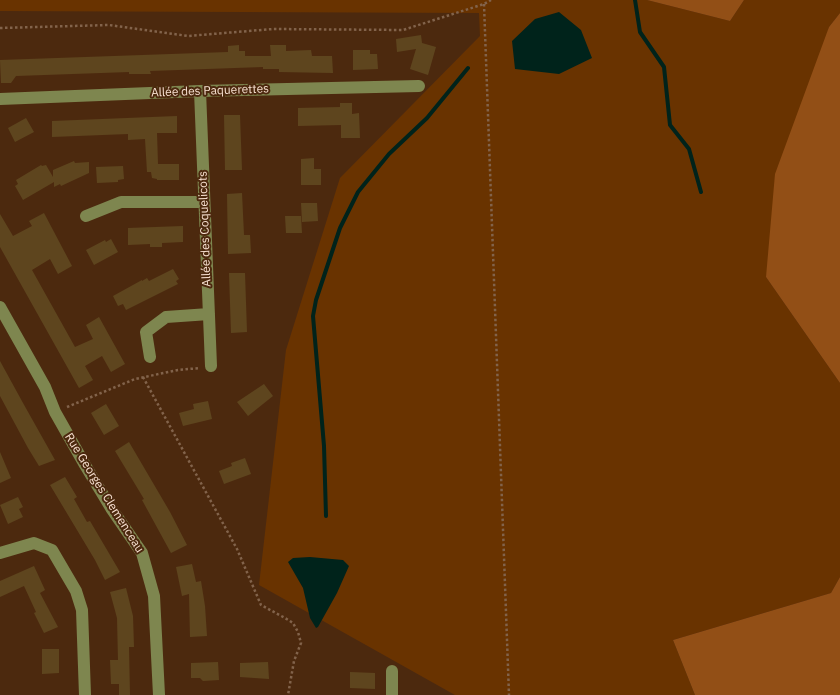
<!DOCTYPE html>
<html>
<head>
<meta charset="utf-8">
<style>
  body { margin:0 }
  canvas { display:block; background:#4c290e }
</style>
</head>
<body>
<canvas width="840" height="695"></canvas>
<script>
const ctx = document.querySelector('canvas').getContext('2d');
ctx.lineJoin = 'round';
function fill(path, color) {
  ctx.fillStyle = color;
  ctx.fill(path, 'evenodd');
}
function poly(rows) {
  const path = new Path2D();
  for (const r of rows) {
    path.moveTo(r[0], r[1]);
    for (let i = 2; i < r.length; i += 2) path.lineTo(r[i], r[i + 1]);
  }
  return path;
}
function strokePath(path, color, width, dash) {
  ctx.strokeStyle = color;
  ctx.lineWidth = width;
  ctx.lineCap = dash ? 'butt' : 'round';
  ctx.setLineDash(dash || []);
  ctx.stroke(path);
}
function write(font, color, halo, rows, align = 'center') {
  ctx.font = font + ' "IBM Plex Sans",sans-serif';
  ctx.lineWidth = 4;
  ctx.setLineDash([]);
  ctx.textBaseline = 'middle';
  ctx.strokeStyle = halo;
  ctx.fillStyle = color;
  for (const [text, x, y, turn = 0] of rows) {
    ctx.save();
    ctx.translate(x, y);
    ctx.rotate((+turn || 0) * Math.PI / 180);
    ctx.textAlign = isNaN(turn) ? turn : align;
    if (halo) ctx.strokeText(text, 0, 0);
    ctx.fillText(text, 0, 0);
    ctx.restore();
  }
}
const green = poly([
  [0,0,647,0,730,21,744,0,840,0,840,13,829,27,766,277,840,383,840,577,831,593,673,640,695,695,455,695,259,585,286,350,340,178,480,36,479,13,0,11]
]);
const forest = poly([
  [647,0,744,0,730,21],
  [840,13,840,383,766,277,775,174,829,27],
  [840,577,840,695,695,695,673,640,831,593]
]);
const water = poly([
  [559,12,581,30,592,58,559,74,515,69,512,41,535,19],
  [310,557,343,560,349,566,337,593,318,627,316,628,310,618,303,588,288,562,293,558]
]);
const stream = poly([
  [635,0,640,32,664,67,670,125,689,149,701,192],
  [326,516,324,446,313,316,316,300,340,228,358,192,389,154,427,118,468,68]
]);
const building = poly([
  [421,35,422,43,436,47,428,75,410,69,416,49,397,52,396,39],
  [239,45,239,51,245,51,245,56,271,56,270,45,286,45,286,51,311,50,312,56,332,56,333,73,279,72,279,69,263,69,263,67,150,71,151,74,129,74,129,72,16,76,11,83,1,83,0,60,228,52,228,46],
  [353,50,370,50,370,54,377,54,378,69,353,70],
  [340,103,352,103,352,114,359,113,360,138,341,138,341,125,298,126,298,108,340,107],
  [224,115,240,115,242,170,225,170],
  [177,116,177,133,157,133,158,164,179,164,179,180,157,180,157,179,152,178,151,172,147,172,145,139,128,140,128,134,52,137,52,121],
  [26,118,34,132,15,142,8,128],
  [314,158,314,169,321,169,321,185,301,185,301,159],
  [74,161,75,163,89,162,89,173,61,186,60,184,54,187,54,182,23,200,15,186,18,184,16,180,41,165,42,166,46,165,53,177,53,170],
  [123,166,124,179,118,180,118,182,97,183,96,167],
  [242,193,244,235,250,235,251,253,228,254,227,194],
  [301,203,317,203,318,221,302,222],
  [44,213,72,266,58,274,50,259,32,270,75,347,93,339,86,325,99,317,125,364,111,372,102,356,85,366,93,380,79,388,0,247,0,214,13,236,32,226,29,221],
  [285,216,301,216,302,233,286,233],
  [183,226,183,242,162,243,162,247,150,247,150,244,128,245,128,228],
  [111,239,118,252,94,265,86,250,105,240,106,242],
  [173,269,179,279,176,281,178,284,126,310,123,304,118,306,113,296,142,280,142,281,147,278,149,281],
  [229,273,245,273,247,332,231,333],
  [0,361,23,403,55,460,39,466,28,448,0,396],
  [264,384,273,396,248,416,237,402],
  [208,401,212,419,183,426,179,413,194,409,193,404],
  [106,404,119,426,104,435,91,413],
  [129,442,170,512,187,545,171,553,142,500,144,499,115,451],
  [0,452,11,478,0,483],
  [245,458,251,474,224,484,219,471,232,466,231,463],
  [65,477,77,497,74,499,87,522,90,521,120,572,105,580,95,560,50,485],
  [18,497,23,507,19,509,23,517,8,524,0,505],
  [192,564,196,582,201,581,205,606,207,636,190,637,189,594,182,596,176,567],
  [34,566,45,590,40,593,58,627,44,633,34,613,36,612,24,586,0,597,0,581],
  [126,588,133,616,134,647,129,647,130,695,119,695,119,684,111,684,110,660,118,660,117,618,110,592],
  [42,649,59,649,59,673,42,674],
  [218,662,219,680,203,681,200,678,191,678,191,663],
  [268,662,269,679,240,677,240,663],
  [350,672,375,673,375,689,350,688]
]);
const path = poly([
  [484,4,509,695],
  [0,28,109,25,188,36,273,29,403,30,484,4,491,0],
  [143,377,237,549,261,605,285,618,293,623,298,632,301,643,294,661,288,695],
  [67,407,135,379,178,370,200,368]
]);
const minor = poly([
  [200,91,211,366],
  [0,99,200,91,419,86],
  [86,216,121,202,204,202],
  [0,307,45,387,55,412,85,465,111,508,142,553,154,596,159,695],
  [150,357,146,332,166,317,209,314],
  [0,553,34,543,52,550,76,591,82,610,85,695],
  [392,671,392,695]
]);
const streetNames = [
  ["Allée des Paquerettes",210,91,-2],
  ["Allée des Coquelicots",205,229,-92],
  ["Rue Georges Clemenceau",104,493,58]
];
fill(green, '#693300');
fill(forest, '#924f16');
fill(water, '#00231b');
strokePath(stream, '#00231b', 4);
fill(building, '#5e451e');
strokePath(path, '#82634b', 2.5, [2.5, 2.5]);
strokePath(minor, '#7e864f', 12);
write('12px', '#f7e0d1', '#4c290e', streetNames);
</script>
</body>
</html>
